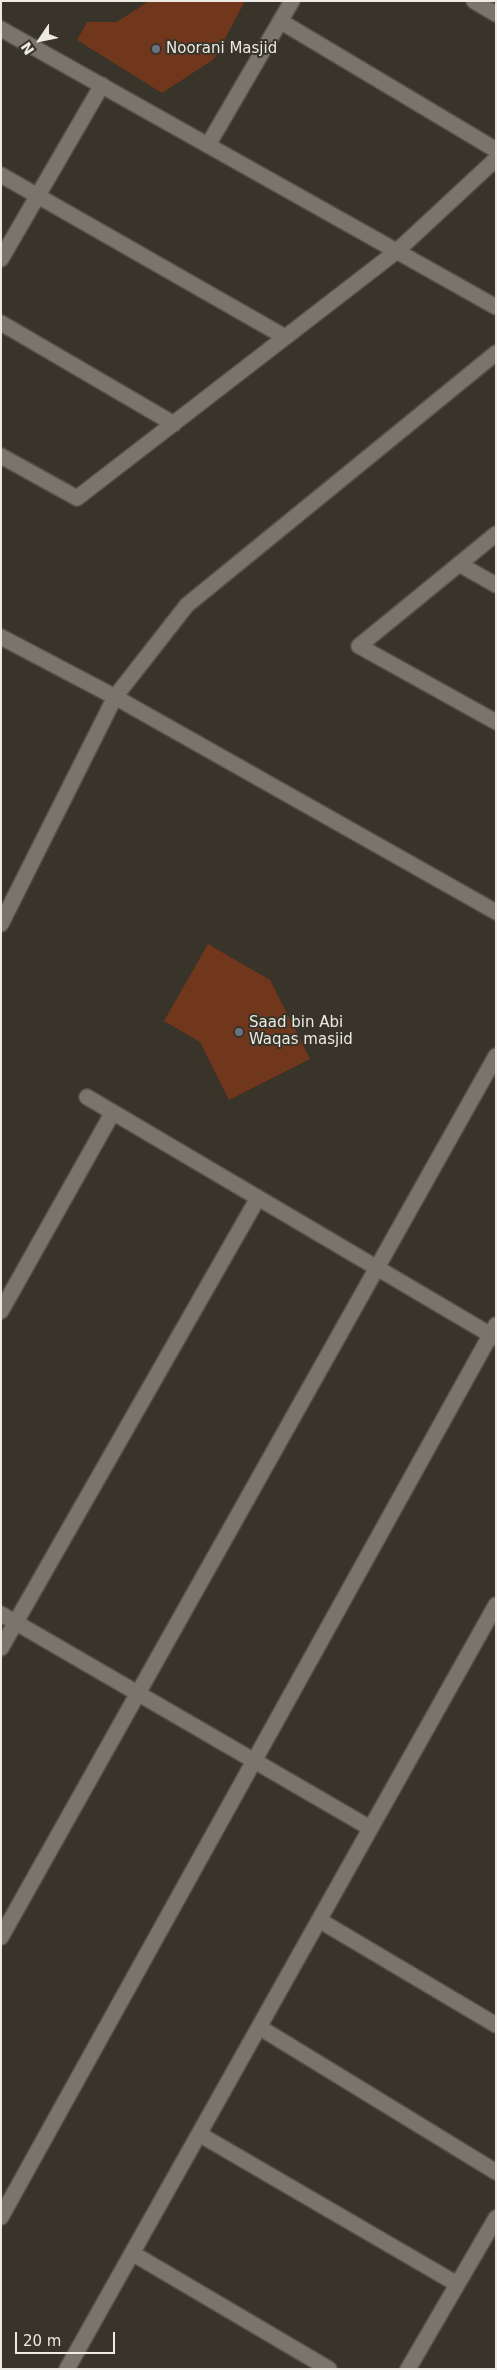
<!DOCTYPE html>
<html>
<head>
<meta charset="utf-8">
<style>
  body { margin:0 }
  #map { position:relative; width:497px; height:2370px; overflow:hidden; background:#38342a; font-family:"DejaVu Sans",sans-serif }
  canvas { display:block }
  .frame { position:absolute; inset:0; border:2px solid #eceae3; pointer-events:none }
  .north { position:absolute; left:15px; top:15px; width:50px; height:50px; -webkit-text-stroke:4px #38342a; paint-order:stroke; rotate:236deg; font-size:14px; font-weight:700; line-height:20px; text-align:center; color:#eceae3 }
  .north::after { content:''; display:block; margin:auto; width:18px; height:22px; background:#eceae3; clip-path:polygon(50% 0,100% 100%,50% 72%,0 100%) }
  .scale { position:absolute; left:15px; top:2332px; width:100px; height:22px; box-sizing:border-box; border:2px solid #eceae3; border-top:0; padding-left:6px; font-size:15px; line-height:18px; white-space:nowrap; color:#eceae3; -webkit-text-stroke:4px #38342a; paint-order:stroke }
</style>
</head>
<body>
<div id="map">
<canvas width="497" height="2370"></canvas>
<div class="frame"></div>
<div class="north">N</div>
<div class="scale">20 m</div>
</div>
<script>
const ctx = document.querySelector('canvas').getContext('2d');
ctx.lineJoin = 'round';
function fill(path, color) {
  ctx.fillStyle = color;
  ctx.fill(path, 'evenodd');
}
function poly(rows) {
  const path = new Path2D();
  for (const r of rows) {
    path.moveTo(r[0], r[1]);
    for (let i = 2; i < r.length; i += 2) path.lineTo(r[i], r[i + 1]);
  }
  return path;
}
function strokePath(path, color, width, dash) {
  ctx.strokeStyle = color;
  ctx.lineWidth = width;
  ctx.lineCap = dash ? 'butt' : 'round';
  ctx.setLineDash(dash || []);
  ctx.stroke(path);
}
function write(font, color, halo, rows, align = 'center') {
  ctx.font = font + ' "DejaVu Sans",sans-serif';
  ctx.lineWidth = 4;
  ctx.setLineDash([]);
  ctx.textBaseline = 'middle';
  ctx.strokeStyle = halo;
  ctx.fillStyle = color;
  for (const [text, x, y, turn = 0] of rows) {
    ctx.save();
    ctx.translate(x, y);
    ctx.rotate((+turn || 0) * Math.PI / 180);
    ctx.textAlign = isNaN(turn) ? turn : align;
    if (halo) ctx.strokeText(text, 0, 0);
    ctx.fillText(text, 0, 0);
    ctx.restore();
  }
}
const building = poly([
  [149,1,245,1,214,59,162,93,77,40,87,22,117,22],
  [208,944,270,980,310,1059,229,1100,200,1042,164,1021]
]);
const minor = poly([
  [474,1,496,14],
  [280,21,496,150],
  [1,29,496,307],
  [208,145,292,1],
  [1,175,285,337],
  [1,259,102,85],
  [1,323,174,424],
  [1,456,77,498,397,251,496,159],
  [496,534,359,646,496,722],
  [459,564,496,585],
  [87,1097,496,1338],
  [1,1311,113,1112],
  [1,1614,370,1828],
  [1,1648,258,1198],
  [319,1920,496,2025],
  [1,1937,496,1056],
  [259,2027,496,2172],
  [199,2134,457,2284],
  [1,2217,496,1325],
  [132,2253,329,2369],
  [67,2369,496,1605],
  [408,2369,496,2218]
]);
const tertiary = poly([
  [1,637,115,697,496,912],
  [1,924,115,697,187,605,496,353]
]);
const markers = [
  [156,49,5,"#6b7280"],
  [239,1032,5,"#6b7280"]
];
const poiNames = [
  ["Noorani Masjid",166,49],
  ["Saad bin Abi",249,1023],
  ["Waqas masjid",249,1040]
];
fill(building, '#70371d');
strokePath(minor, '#545248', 18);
strokePath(tertiary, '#545248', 18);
strokePath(minor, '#7a756a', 15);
strokePath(tertiary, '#7a756a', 15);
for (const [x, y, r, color] of markers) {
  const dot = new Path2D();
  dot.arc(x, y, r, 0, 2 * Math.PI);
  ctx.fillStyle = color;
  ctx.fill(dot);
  strokePath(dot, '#38342a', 2);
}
write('15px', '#eceae3', '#38342a', poiNames, 'left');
</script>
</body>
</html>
